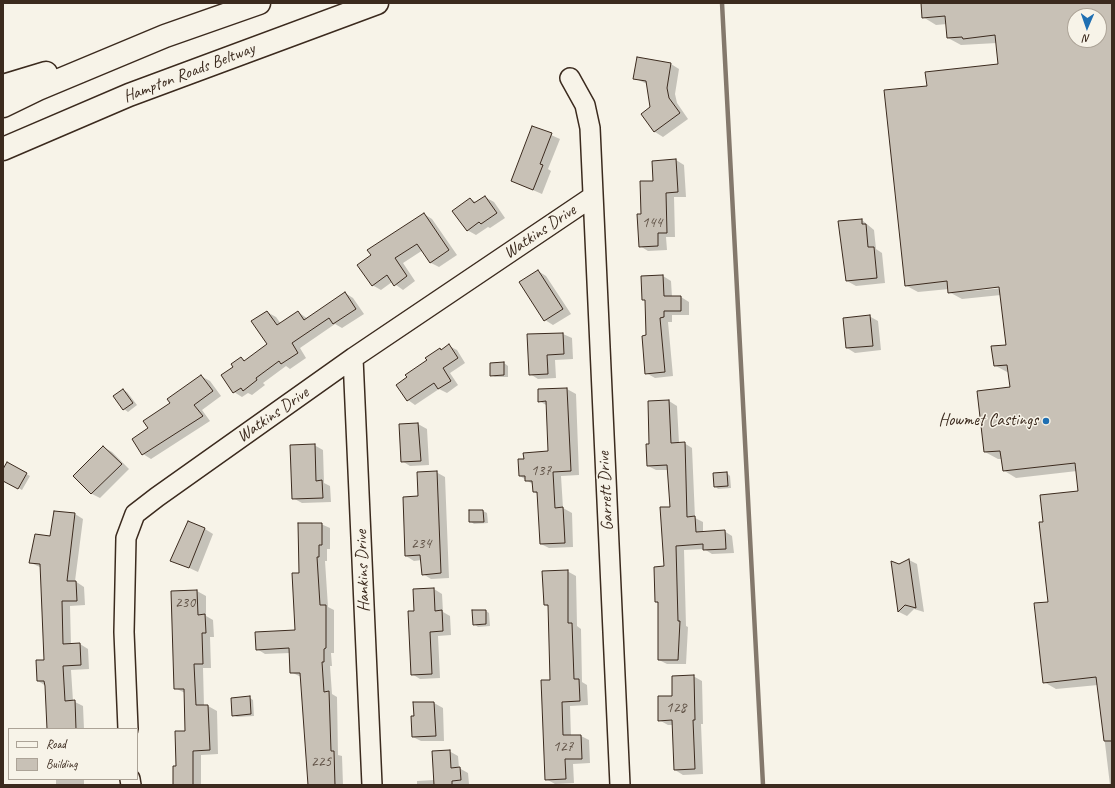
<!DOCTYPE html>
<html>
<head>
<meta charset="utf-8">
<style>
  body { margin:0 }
  #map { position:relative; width:1115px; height:788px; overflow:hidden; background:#f7f3e8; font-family:Caveat,sans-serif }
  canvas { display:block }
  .frame { position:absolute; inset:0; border:4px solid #3b2a1e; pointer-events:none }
  .legend { position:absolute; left:8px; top:728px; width:130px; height:52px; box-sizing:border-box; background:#f7f3e8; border:1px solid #aca397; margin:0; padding:5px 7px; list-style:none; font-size:12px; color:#3b2a1e }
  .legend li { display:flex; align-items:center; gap:8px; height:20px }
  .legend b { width:20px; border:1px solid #aca397 }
  .north { position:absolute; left:1067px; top:8px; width:40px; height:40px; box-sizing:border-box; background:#f7f3e8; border:1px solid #aca397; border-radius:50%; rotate:182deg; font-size:11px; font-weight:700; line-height:16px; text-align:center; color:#3b2a1e }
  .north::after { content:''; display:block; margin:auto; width:14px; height:18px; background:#1f6fb2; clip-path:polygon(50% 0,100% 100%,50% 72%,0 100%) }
</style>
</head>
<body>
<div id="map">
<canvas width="1115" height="788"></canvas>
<div class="frame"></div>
<ul class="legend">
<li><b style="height:5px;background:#f7f3e8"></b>Road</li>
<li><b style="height:11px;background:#c8c1b6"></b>Building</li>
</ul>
<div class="north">N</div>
</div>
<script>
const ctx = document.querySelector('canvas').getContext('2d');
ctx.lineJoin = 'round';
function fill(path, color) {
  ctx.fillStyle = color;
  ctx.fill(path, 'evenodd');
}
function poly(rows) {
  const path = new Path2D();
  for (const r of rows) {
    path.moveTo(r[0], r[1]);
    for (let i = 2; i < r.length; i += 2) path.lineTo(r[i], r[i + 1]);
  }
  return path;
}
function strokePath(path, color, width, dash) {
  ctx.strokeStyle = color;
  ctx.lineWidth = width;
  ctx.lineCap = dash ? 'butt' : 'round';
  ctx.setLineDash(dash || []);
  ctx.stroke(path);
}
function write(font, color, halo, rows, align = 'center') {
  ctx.font = font + ' Caveat,sans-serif';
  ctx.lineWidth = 3;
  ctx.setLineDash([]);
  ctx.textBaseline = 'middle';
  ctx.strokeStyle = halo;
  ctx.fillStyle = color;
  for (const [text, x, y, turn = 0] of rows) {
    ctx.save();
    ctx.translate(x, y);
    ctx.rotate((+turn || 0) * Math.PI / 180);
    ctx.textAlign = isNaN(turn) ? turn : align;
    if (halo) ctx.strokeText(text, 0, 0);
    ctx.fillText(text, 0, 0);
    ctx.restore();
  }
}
const shadow = poly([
  [922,3,1112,3,1112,785,1110,785,1098,685,1056,689,1044,682,1049,602,1044,523,1079,492,1077,471,1016,478,1003,470,1002,459,998,459,985,452,1011,388,1009,373,994,365,1007,346,1001,295,962,299,949,292,949,289,918,292,905,285,928,87,999,65,997,43,961,45,948,38,947,24,936,25,923,17],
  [1075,16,1099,16,1099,40,1075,40],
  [1004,286,1004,288,960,292,960,290],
  [638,58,671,64,679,69,675,94,677,103,688,119,663,137,655,132,642,114,651,107,647,84,634,78],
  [533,127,560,139,548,169,551,171,542,194,512,181],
  [676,160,684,165,686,197,674,197,675,237,666,237,667,250,648,251,640,246,654,182],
  [485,197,494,202,505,218,490,228,488,227,476,235,467,230,471,199,477,203],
  [424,214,432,219,457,255,439,267,431,263,423,250,403,263,415,281,403,290,392,282,381,290,372,285],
  [862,220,874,230,876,249,882,253,885,283,856,286,847,281],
  [538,271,546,276,571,314,553,325,545,320],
  [663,276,671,281,672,297,681,297,689,302,689,315,672,315,672,322,668,322,673,376,655,378,646,373,646,301,643,299],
  [345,293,353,298,364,314,342,328,335,324,300,348,306,358,290,369,286,366,263,383,265,385,252,395,248,393,242,397,234,392,234,367,241,358,246,361,268,344,267,312,276,317,281,324,298,312,308,319],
  [869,316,878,321,881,350,855,353,847,348],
  [563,334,572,338,573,359,555,360,556,378,538,379,530,374,528,335],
  [449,346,457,350,465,363,450,373,458,385,447,393,439,389,415,405,408,400,440,349,442,350],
  [504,363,508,366,508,377,495,377,491,375],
  [201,376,210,381,221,396,202,410,210,421,151,459,143,454,149,428,172,404],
  [567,389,576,394,579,475,561,476,563,508,572,513,573,547,549,548,541,544,538,494,534,492,534,485,520,476,525,460,549,452,548,406,539,401,539,390],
  [123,390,127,392,137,405,128,412,124,409,114,396],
  [669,401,677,406,679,443,684,443,692,448,695,518,703,522,703,533,724,531,732,536,734,553,712,554,704,549,684,550,686,626,688,627,686,664,667,664,659,660,659,604,656,602,665,567,671,508,668,470,656,470,648,466,650,445],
  [418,424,427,429,429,465,410,466,402,461,400,425],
  [314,445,323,450,324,483,330,486,331,502,302,503,293,498],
  [103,447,112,452,129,469,100,498,92,494,74,476],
  [7,464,30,476,22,490,3,479,3,471],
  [436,472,445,477,449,578,431,579,423,574,422,560,414,561,406,556,419,497],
  [727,473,730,476,731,488,718,489,715,486],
  [470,511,483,511,487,513,488,523,474,524,470,521],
  [75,514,83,519,75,581,84,587,85,605,70,606,71,645,80,644,88,649,89,669,71,670,73,701,83,706,84,729,48,729,46,686,38,681,45,661,42,568,31,563,33,543,51,537],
  [321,524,330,528,330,549,327,549,327,561,325,561,328,607,334,610,334,653,331,653,332,666,330,666,332,694,337,697,338,755,342,756,343,785,309,785,301,677,291,672,290,653,265,654,257,649,296,631,300,574],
  [205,529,213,534,198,572,172,560],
  [909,560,917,564,924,612,914,609,907,616,899,612,892,562,899,565],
  [567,571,576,576,577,626,581,629,582,682,587,685,588,705,570,706,571,736,581,736,589,740,590,763,573,764,574,783,555,784,546,779,551,681,549,607,545,605],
  [434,589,442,594,443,612,450,616,451,635,438,636,440,678,420,679,412,674,415,612],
  [197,591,206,596,206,616,213,620,214,637,210,637,211,668,203,668,204,706,208,706,217,711,218,754,201,755,201,785,175,785,186,732,185,693,175,688,172,592],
  [486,611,489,613,490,626,478,627,474,624],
  [693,676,702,681,703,724,701,724,703,774,683,775,675,770,673,725,668,725,659,720,673,697],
  [250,698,253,700,254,716,237,717,233,715],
  [414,703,434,703,443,708,444,741,421,741,413,737],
  [449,751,458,756,459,768,468,773,469,784,417,785,417,781,434,780],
  [56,779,84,779,84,785,56,785]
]);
const stream = poly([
  [722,3,763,785]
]);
const building = poly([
  [921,3,1112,3,1112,741,1104,741,1096,677,1043,683,1034,603,1048,602,1039,522,1043,522,1040,495,1078,491,1075,463,1003,471,1000,451,984,452,977,391,1010,387,1007,365,994,366,991,346,1006,345,999,287,948,293,947,281,905,286,884,90,927,86,925,72,998,64,995,35,963,39,962,37,947,38,945,16,922,18,921,3],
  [1075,16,1099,16,1099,40,1075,40,1075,16],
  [637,57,671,63,667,88,669,98,680,113,654,132,641,114,650,107,646,81,633,79,637,57],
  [532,126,552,133,540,164,543,165,533,190,511,181,532,126],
  [676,159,678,192,666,193,667,233,658,233,658,246,639,247,637,214,641,214,640,181,653,181,652,161,676,159],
  [485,196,497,213,481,224,479,222,467,231,452,211,470,198,474,203,485,196],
  [424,213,449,250,430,263,417,244,395,258,407,276,394,286,387,275,372,286,357,265,371,255,367,250,424,213],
  [862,219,862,224,866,224,868,247,874,247,877,278,846,281,838,221,862,219],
  [538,270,563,309,544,321,519,282,538,270],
  [663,275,664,296,681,296,681,311,664,311,664,317,660,318,665,372,645,374,642,336,646,335,645,300,642,300,641,276,663,275],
  [345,292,356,309,333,324,329,318,292,343,298,353,281,364,279,361,256,378,257,380,243,391,241,388,233,393,221,375,233,367,231,364,241,357,244,361,267,344,251,321,267,311,277,325,298,311,304,320,345,292],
  [870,315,873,346,846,348,843,318,870,315],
  [563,333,564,354,547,355,548,374,529,375,527,334,563,333],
  [449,344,458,358,443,368,451,381,438,389,434,383,407,401,396,385,407,377,405,375,427,360,425,358,440,348,441,350,449,344],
  [504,362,504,375,490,376,490,363,504,362],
  [201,375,213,391,194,405,203,416,142,455,132,439,148,428,143,421,170,403,167,399,201,375],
  [567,388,571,471,553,472,555,508,563,507,565,543,540,544,537,492,533,492,532,481,525,481,525,476,519,476,518,459,524,459,523,453,548,451,546,401,538,402,538,389,567,388],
  [123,389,133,403,123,410,113,396,123,389],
  [669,400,671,443,685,442,687,517,695,516,696,532,725,530,726,549,703,550,703,544,676,546,678,621,680,621,678,660,658,660,658,602,655,602,654,567,664,566,660,507,670,507,667,465,647,466,646,444,649,444,648,401,669,400],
  [418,423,421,461,401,462,399,424,418,423],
  [315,444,316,481,322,480,323,498,292,499,290,445,315,444],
  [103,446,122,464,91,494,73,476,103,446],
  [7,462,27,473,18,489,3,481,3,469,7,462],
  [437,471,441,573,422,575,420,555,405,556,403,497,418,496,417,472,437,471],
  [727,472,728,486,714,487,713,473,727,472],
  [469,510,483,510,484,522,469,522,469,510],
  [54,511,75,513,67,581,76,581,77,601,62,601,63,644,80,643,81,665,63,666,65,701,75,700,76,729,47,729,45,686,44,681,37,681,36,660,44,660,40,564,29,563,35,534,50,536,54,511],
  [188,521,205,528,189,568,170,561,188,521],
  [298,523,322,523,322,545,319,545,319,557,317,557,320,605,326,605,326,648,324,649,324,662,322,662,324,692,329,691,331,751,334,751,335,785,308,785,300,673,290,673,289,648,256,650,255,632,295,630,292,573,299,573,298,523],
  [909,559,916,608,905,605,898,612,891,561,899,564,909,559],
  [568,570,568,623,572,623,574,679,579,679,580,701,562,702,563,735,581,735,582,759,565,759,566,779,545,780,541,680,550,680,548,605,544,605,542,571,568,570],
  [434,588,435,611,442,610,443,631,430,632,432,674,411,675,408,611,414,611,413,589,434,588],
  [197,590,198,615,205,614,206,633,202,633,203,664,194,664,196,705,208,705,210,750,193,751,193,785,173,785,173,766,176,766,175,731,185,731,184,689,174,689,171,591,197,590],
  [472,610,486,610,486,624,473,625,472,610],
  [694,675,695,720,693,720,695,769,674,770,672,720,658,721,658,696,672,696,672,676,694,675],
  [250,696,251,714,232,716,231,698,250,696],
  [413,702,434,702,436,736,412,737,411,716,414,716,413,702],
  [450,750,451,768,460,767,461,780,452,781,452,785,434,785,432,751,450,750]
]);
const minor = poly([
  [570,78,585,105,590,128,620,785],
  [353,358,372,785],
  [128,729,124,632,126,538,135,514,157,497,353,358,592,197],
  [130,779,131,785]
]);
const highway = poly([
  [3,86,46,73],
  [3,106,38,89,165,36,259,3],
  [3,149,129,95,377,3]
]);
const markers = [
  [1046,421,4,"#1f6fb2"]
];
const numberNames = [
  ["144",652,223],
  ["137",541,471],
  ["234",421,544],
  ["230",185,603],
  ["128",676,708],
  ["127",563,747],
  ["225",321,762]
];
const streetNames = [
  ["Hampton Roads Beltway",189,73,-21],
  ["Watkins Drive",540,232,-34],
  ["Watkins Drive",273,415,-35],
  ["Garrett Drive",606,491,-93],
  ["Hankins Drive",363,571,-92]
];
const poiNames = [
  ["Howmet Castings",1038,421]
];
fill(shadow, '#0003');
strokePath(stream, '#84786c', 4.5);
fill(building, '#c8c1b6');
strokePath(building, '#3b2a1e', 1);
strokePath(minor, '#3b2a1e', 22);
strokePath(highway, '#3b2a1e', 25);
strokePath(minor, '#f7f3e8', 19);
strokePath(highway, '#f7f3e8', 22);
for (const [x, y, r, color] of markers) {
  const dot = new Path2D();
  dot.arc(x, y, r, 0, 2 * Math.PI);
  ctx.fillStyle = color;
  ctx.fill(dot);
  strokePath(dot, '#f7f3e8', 1.5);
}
write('15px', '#5e5044', null, numberNames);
write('17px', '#3b2a1e', '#f7f3e8', streetNames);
write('17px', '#3b2a1e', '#f7f3e8', poiNames, 'right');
</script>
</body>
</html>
